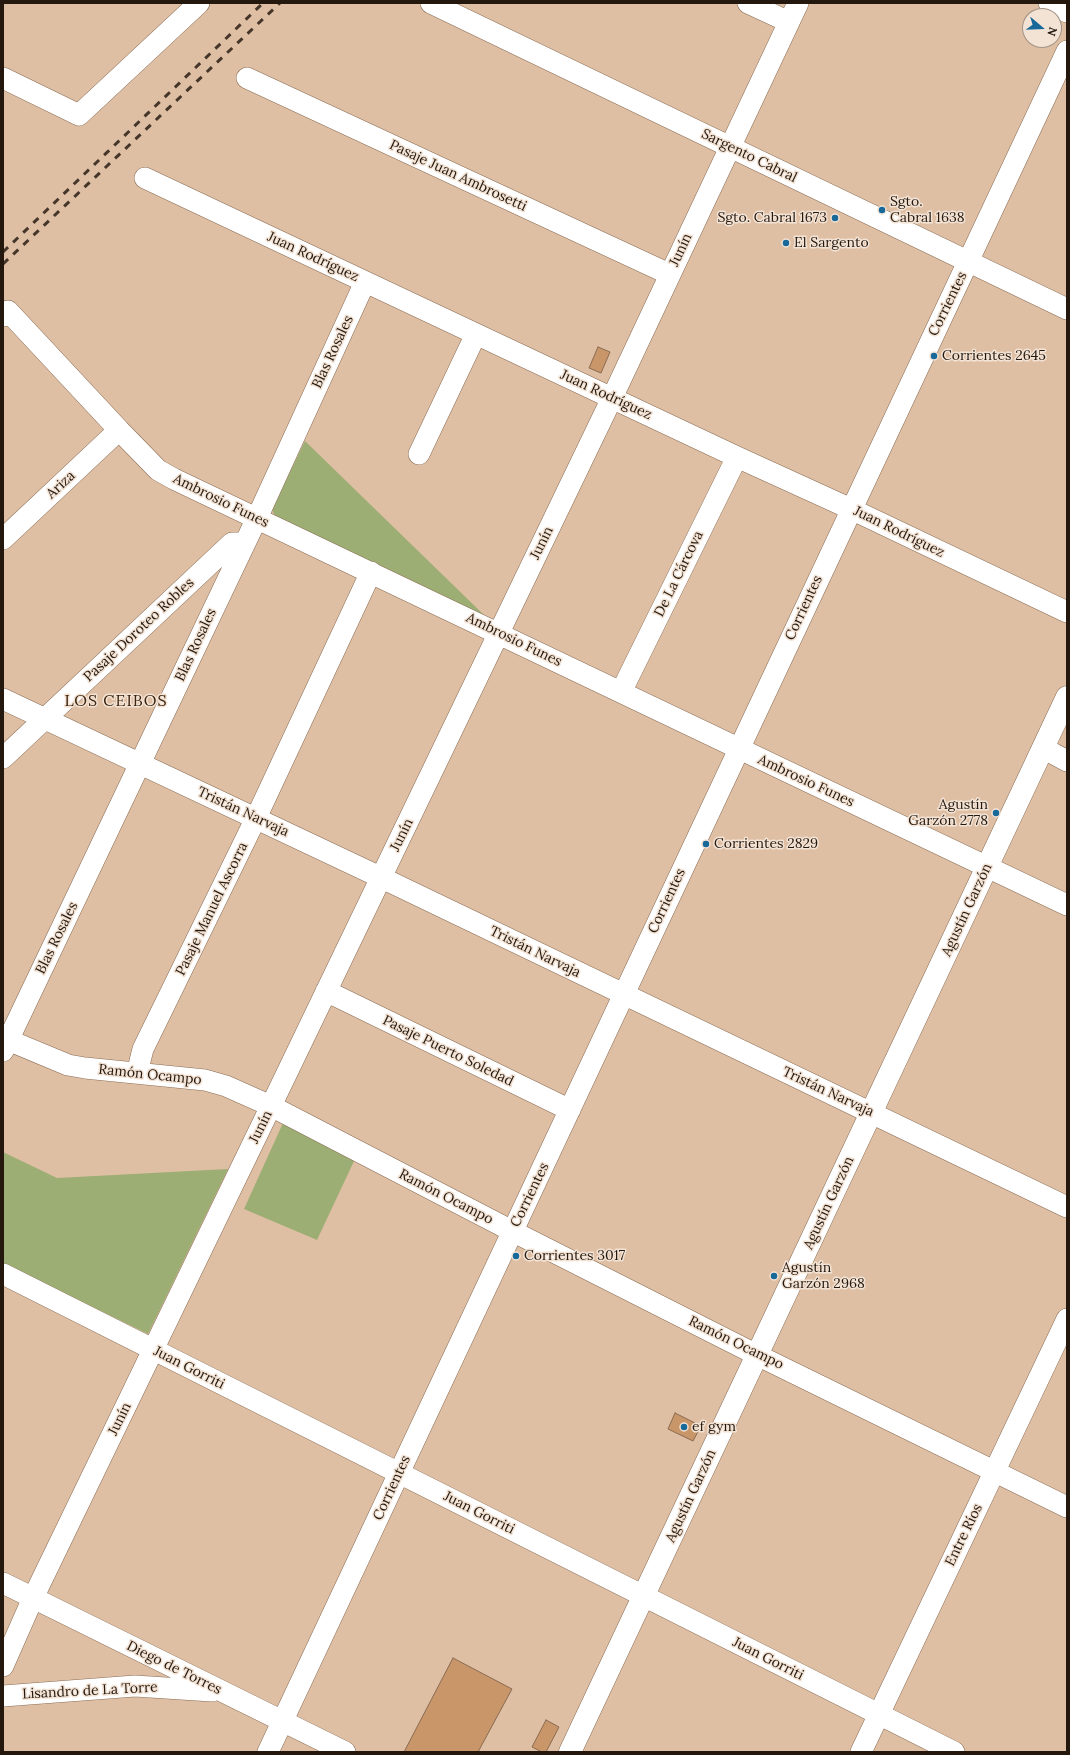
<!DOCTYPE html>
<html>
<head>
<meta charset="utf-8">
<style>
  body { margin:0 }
  #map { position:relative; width:1070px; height:1755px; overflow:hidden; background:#dfbfa4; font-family:Lora,serif }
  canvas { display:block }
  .frame { position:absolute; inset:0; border:4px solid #24180e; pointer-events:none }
  .north { position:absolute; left:1022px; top:8px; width:40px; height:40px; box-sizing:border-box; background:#f3e3d5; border:1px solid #a09285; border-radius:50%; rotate:109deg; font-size:11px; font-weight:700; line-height:16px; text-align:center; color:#24180e }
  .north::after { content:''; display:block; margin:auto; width:14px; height:18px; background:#17699a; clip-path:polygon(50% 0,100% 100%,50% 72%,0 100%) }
</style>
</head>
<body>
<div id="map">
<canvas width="1070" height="1755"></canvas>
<div class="frame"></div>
<div class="north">N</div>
</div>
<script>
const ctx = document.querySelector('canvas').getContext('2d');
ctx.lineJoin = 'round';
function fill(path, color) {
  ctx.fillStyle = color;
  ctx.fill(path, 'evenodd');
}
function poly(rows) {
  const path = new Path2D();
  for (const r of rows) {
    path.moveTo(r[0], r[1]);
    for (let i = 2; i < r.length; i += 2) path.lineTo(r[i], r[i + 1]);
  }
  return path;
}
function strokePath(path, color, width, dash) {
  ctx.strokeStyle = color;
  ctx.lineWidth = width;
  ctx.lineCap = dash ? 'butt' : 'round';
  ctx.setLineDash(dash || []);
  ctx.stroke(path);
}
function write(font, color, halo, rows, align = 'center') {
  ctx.font = font + ' Lora,serif';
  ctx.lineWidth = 3;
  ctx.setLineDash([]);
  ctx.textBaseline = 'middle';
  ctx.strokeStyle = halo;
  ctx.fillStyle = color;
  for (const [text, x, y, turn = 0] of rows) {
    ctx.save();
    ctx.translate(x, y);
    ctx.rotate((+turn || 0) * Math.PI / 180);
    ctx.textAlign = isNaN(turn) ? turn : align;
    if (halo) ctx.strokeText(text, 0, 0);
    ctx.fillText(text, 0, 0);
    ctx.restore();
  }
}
const green = poly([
  [305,441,484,615,275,517,272,509],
  [283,1123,355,1159,317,1240,244,1209],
  [3,1152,57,1178,228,1169,148,1334,3,1263]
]);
const building = poly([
  [598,347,610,352,601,373,589,368,598,347],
  [675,1413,701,1426,693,1441,668,1429,675,1413],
  [453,1658,512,1689,478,1752,404,1752,453,1658],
  [546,1720,559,1727,546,1752,542,1752,532,1747,546,1720]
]);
const minor = poly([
  [431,3,1067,309],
  [748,3,789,22],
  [1049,3,1067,12],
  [3,78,79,115,199,3],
  [247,78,669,274],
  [145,178,737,457,851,509,1067,612],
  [3,316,8,311,119,430,158,470,174,479,1067,905],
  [419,454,476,334],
  [3,539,119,430],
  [621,692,737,457],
  [3,699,382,878,1067,1207],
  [1043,748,1067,761],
  [3,758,232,543,244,543],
  [326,991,570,1110],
  [3,1038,68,1065,85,1068,205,1080,226,1086,271,1106,512,1231,757,1355,1067,1507],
  [3,1051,257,518,365,282],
  [139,1072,140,1061,143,1049,256,818,371,572],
  [3,1274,954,1752],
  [3,1583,345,1752],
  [3,1666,33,1598,271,1106,612,398,798,3],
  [3,1696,135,1686,212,1691],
  [268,1752,1067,51],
  [861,1752,1067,1319]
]);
const major = poly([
  [570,1752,1067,697]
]);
const rail = poly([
  [3,252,263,3],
  [3,264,280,3]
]);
const markers = [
  [882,210,4,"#17699a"],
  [835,218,4,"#17699a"],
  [786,243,4,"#17699a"],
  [934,356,4,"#17699a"],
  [996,813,4,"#17699a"],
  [706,844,4,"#17699a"],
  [516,1256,4,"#17699a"],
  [774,1276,4,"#17699a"],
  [684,1427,4,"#17699a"]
];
const streetNames = [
  ["Sargento Cabral",749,156,26],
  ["Pasaje Juan Ambrosetti",458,176,25],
  ["Junín",681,250,-65],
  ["Juan Rodríguez",313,257,25],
  ["Corrientes",948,304,-64],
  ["Blas Rosales",333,352,-65],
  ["Juan Rodríguez",606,395,25],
  ["Ariza",61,485,-43],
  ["Ambrosio Funes",221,501,26],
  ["Juan Rodríguez",899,532,26],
  ["Junín",542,543,-64],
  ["De La Cárcova",679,574,-64],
  ["Corrientes",804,608,-65],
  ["Pasaje Doroteo Robles",139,630,-43],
  ["Ambrosio Funes",514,640,26],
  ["Blas Rosales",196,645,-65],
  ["Ambrosio Funes",806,781,25],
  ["Tristán Narvaja",243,812,25],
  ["Junín",402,835,-64],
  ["Corrientes",667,901,-65],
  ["Pasaje Manuel Ascorra",212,909,-64],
  ["Agustín Garzón",967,910,-65],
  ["Blas Rosales",57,938,-64],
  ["Tristán Narvaja",535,952,26],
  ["Pasaje Puerto Soledad",448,1051,26],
  ["Ramón Ocampo",150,1075,6],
  ["Tristán Narvaja",828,1092,25],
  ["Junín",261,1127,-64],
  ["Corrientes",530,1195,-64],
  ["Ramón Ocampo",446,1197,27],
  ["Agustín Garzón",829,1203,-65],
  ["Ramón Ocampo",736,1343,26],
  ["Juan Gorriti",189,1368,27],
  ["Junín",120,1419,-64],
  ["Corrientes",392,1488,-65],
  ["Agustín Garzón",691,1496,-65],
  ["Juan Gorriti",479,1513,27],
  ["Entre Ríos",964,1535,-64],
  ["Juan Gorriti",768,1659,27],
  ["Diego de Torres",174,1668,26],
  ["Lisandro de La Torre",90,1691,-3]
];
const poiNames = [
  ["Sgto.",890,202],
  ["Cabral 1638",890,218],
  ["Sgto. Cabral 1673",827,218,"right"],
  ["El Sargento",794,243],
  ["Corrientes 2645",942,356],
  ["Agustín",988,805,"right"],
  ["Garzón 2778",988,821,"right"],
  ["Corrientes 2829",714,844],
  ["Corrientes 3017",524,1256],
  ["Agustín",782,1268],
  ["Garzón 2968",782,1284],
  ["ef gym",692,1427]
];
const quarterNames = [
  ["LOS CEIBOS",116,701]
];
fill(green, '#9cae73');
fill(building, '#c9966a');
strokePath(building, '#886b52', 1);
strokePath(minor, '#896c53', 22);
strokePath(major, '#896c53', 23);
strokePath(minor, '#fff', 21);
strokePath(major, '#fff', 22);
strokePath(rail, '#453629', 3, [7, 7]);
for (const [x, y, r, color] of markers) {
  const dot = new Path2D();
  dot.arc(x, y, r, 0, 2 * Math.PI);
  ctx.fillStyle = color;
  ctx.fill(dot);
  strokePath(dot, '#f3e3d5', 1.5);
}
write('14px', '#24180e', '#f3e3d5', streetNames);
write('14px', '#24180e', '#f3e3d5', poiNames, 'left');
ctx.letterSpacing = '1px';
write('16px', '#3d240d', '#f3e3d5', quarterNames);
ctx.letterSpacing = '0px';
</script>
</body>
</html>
